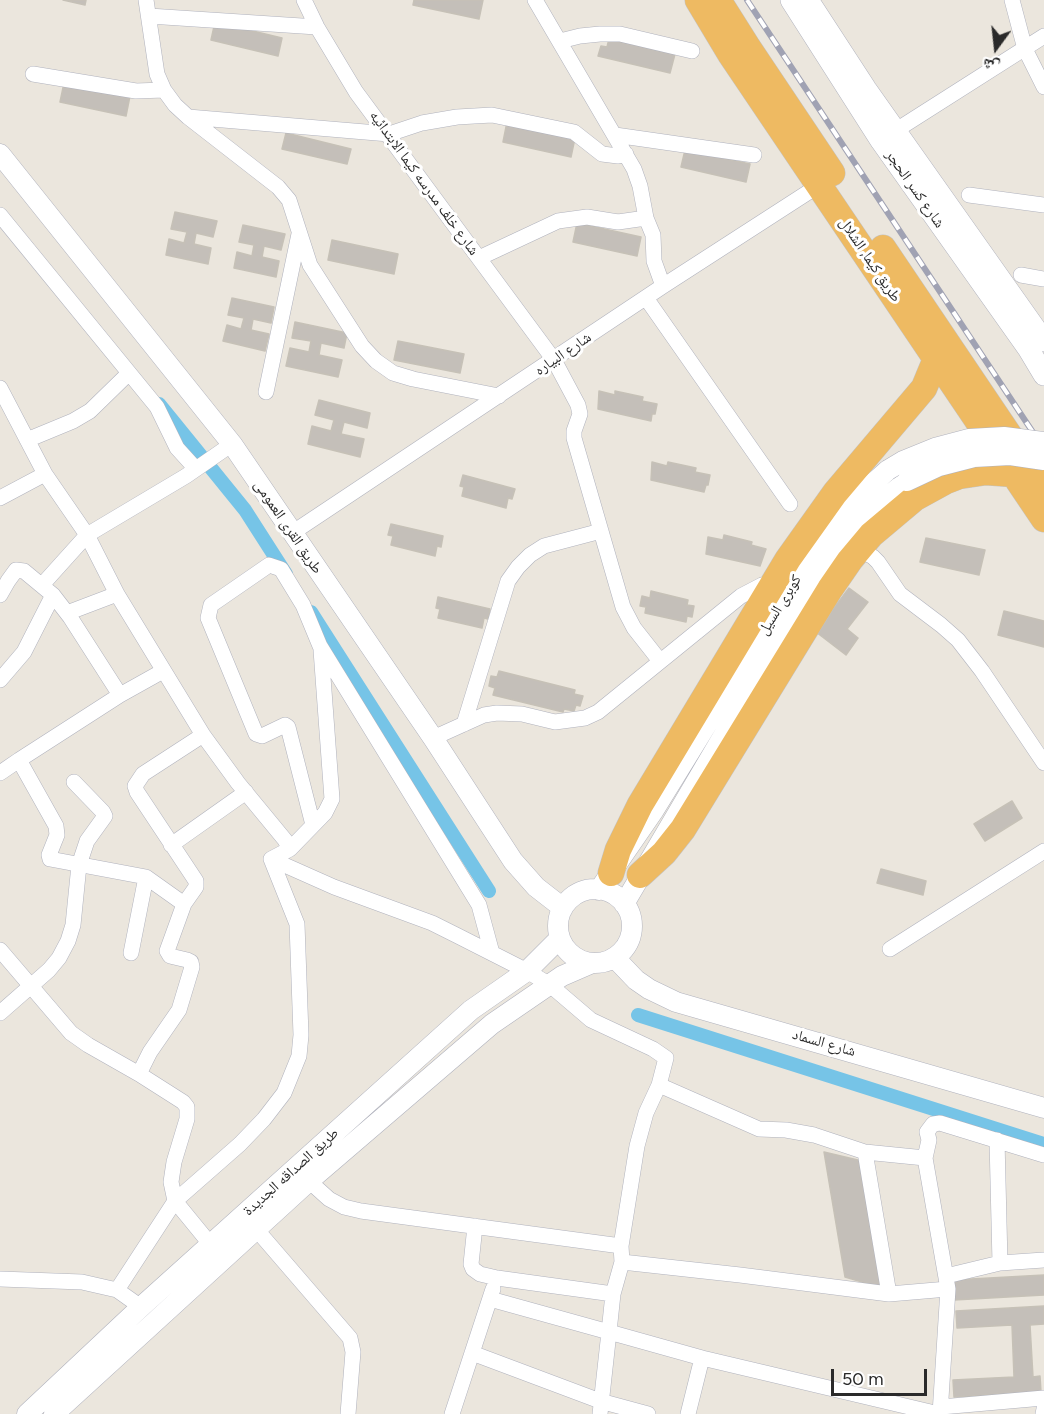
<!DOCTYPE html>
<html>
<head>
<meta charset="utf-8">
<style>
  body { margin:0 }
  #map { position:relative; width:1044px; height:1414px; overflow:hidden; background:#ebe6dd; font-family:Figtree,"Noto Naskh Arabic",sans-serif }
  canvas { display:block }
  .north { position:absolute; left:966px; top:18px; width:60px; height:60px; -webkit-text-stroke:4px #fff; paint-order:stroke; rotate:195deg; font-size:16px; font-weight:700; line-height:24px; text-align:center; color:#2a2a2a }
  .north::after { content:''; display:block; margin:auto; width:21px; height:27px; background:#2a2a2a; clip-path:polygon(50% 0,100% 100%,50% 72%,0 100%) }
  .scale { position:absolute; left:831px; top:1369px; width:96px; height:27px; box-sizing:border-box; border:3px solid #2a2a2a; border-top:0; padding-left:8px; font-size:18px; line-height:21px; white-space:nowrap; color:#2a2a2a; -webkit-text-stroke:4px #fff; paint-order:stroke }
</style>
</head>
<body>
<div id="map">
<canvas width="1044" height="1414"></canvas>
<div class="north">ش</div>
<div class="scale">50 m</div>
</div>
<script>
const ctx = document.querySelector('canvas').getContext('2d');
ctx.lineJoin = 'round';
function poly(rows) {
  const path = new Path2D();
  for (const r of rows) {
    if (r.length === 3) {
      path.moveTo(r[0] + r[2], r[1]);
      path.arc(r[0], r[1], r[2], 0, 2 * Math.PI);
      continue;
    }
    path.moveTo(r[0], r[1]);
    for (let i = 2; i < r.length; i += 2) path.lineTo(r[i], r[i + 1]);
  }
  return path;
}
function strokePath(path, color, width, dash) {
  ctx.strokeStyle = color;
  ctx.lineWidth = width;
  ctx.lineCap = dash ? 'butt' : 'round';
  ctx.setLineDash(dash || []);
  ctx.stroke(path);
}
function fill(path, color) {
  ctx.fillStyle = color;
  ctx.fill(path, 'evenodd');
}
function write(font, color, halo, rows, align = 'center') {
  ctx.font = font + ' Figtree,"Noto Naskh Arabic",sans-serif';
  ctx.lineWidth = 6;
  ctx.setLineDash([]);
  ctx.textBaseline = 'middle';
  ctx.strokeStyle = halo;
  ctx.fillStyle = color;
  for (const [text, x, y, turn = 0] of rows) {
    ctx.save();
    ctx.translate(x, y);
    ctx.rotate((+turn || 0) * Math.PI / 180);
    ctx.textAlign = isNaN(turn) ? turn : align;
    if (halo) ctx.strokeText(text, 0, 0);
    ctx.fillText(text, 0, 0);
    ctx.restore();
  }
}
const canal = poly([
  [159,404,245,510,286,574],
  [311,612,489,891],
  [638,1015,1044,1144]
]);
const building = poly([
  [63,0,86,0,85,5,63,0],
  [414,0,483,0,479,19,413,5,414,0],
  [215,22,282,38,278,56,211,40,215,22],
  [609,39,675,54,670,73,598,56,601,46,607,47,609,39],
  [64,83,130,96,126,116,60,102,64,83],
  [507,122,575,138,571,157,503,142,507,122],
  [286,133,351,149,347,164,282,149,286,133],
  [685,150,750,164,746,182,681,167,685,150],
  [175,212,217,221,213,237,196,233,194,244,211,248,208,264,166,255,169,239,184,243,187,232,171,229,175,212],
  [577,223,641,237,637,256,573,242,577,223],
  [243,225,285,234,281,250,264,246,262,257,279,261,276,277,234,268,237,252,252,256,254,245,239,242,243,225],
  [332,240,398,254,394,274,328,260,332,240],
  [232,298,274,307,271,323,253,319,251,330,269,334,265,351,223,341,227,325,241,329,244,318,228,315,232,298],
  [295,322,347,333,344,348,321,343,319,355,342,360,338,377,286,366,290,348,309,352,311,341,292,338,295,322],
  [398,341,464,354,460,373,394,360,398,341],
  [599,391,615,395,615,391,643,397,642,401,657,404,655,414,652,414,651,421,598,409,599,391],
  [319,400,370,413,367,428,344,422,341,434,364,439,360,457,308,444,312,426,331,431,334,420,315,415,319,400],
  [652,462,667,466,668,462,696,468,695,472,710,475,708,485,706,485,704,492,651,480,652,462],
  [463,475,515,489,512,499,508,498,506,508,462,496,464,487,460,486,463,475],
  [391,524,443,536,441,547,437,546,435,556,391,545,393,536,388,535,391,524],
  [724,535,752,542,751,545,766,549,760,566,706,554,708,537,723,540,724,535],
  [926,538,985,550,979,575,920,562,926,538],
  [849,588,868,602,847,629,858,638,846,655,816,632,849,588],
  [651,591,688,600,687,605,694,606,692,617,687,616,686,622,645,613,646,607,640,606,642,596,650,598,651,591],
  [438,597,490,609,488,619,484,618,482,628,438,618,440,609,436,608,438,597],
  [1004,611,1044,621,1044,647,998,635,1004,611],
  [499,671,575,690,574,694,583,696,580,706,576,705,574,711,564,709,563,712,493,695,495,688,489,686,491,676,497,677,499,671],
  [1012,801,1022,818,985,841,974,824,1012,801],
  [881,869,926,881,923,895,877,883,881,869],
  [824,1152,862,1161,886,1289,845,1277,824,1152],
  [1044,1275,1044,1295,954,1300,953,1280,1044,1275],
  [1044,1306,1044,1324,1030,1325,1033,1377,1040,1376,1041,1392,954,1397,953,1380,1014,1377,1012,1325,957,1328,956,1311,1044,1306]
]);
const minor = poly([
  [146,0,157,74,164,90,175,105,188,117,278,187,289,200,310,265,362,346,376,361,393,373,413,379,499,396],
  [304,0,317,27,356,92,554,360,578,405,580,414,574,431,574,438,623,607,634,628,660,661],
  [535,0,634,169,640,186,646,218,653,235,654,261,663,286],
  [1012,0,1025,49,1044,87],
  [149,16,317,27],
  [560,41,580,36,600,34,620,34,692,51],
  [33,74,136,91,164,90],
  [188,117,389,134,422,123,457,117,492,115,574,132,602,154,618,156,626,154],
  [615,135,754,155],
  [887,136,1044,36],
  [969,195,1044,205],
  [0,215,157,407,177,448,196,469],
  [479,258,558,221,587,217,618,222,646,218],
  [1021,275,1044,279],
  [646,298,790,504],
  [0,388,45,474,87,535,117,594,203,735,238,783,285,840,290,849,271,859,297,924,301,1035,299,1056,284,1093,264,1119,240,1144,175,1201,117,1290,82,1282,0,1279],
  [266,392,299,234],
  [27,440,73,421,90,411,129,373],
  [0,498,45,474],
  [292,533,663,286,824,182],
  [859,549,873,557,878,562,900,594,941,625,958,640,982,671,1044,763],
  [42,585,87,535,186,476,232,444],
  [0,595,8,581,16,570,24,571,53,595,70,617,120,695,163,671],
  [67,613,117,594],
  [0,680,24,652,53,595],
  [464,724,508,581,518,567,530,555,544,546,601,531],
  [433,738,484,715,497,713,522,714,555,722,585,718,598,712,741,596,762,585,775,582],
  [19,760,120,695],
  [0,773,19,760,56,826,57,835,49,855,50,859,146,877,184,904],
  [313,825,288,727,285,725,262,736,256,734,208,618,211,605,269,565,281,569,303,605,320,646,479,905,492,953],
  [171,845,246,792],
  [290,849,325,813,332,799,321,650],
  [271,859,334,887,432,923,458,936,527,971,550,985,591,1020,653,1049,666,1058,659,1085,646,1113,637,1146,621,1246,622,1262,613,1294,609,1332,490,1299],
  [890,949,1044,851],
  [0,950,71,1033,88,1045,139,1074,183,1102,187,1107,187,1119,174,1162,171,1182,175,1201,211,1245],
  [131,953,146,877],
  [0,1013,49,970,59,958,68,941,73,925,79,865,87,841,105,816,103,812,74,782],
  [139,1074,150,1052,179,1010,192,967,191,962,187,960,170,956,167,951,184,904,196,887,196,881,137,792,135,786,143,774,203,735],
  [659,1085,759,1129,786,1130,814,1135,865,1152,925,1158],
  [997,1140,1000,1263],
  [865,1152,889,1294],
  [309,1181,329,1199,344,1207,361,1211,621,1246],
  [475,1226,471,1264,473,1269,480,1274,497,1278,613,1294],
  [256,1229,350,1338,353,1352,348,1414],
  [622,1262,740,1275,889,1294,948,1289],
  [946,1276,1000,1263,1044,1260],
  [117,1290,141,1307],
  [472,1353,600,1401,648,1414],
  [941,1407,1044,1398],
  [452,1414,493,1289],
  [600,1414,609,1332,702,1358,939,1414],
  [688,1414,702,1358],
  [940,1414,948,1289,925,1158,929,1140,927,1132,933,1124,940,1123,1044,1155],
  [1043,1414,1044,1409]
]);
const tertiary = poly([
  [0,154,232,444,433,738,513,861,536,887,563,908],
  [595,926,37],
  [599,890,654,810,821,539,846,507,888,470],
  [624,904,824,565,863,516,907,481],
  [615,958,636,980,649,989,676,1002,1044,1108],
  [27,1414,141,1307,471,1010,527,971,560,938],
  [54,1414,309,1181,492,1024,562,976,592,963]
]);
const secondary = poly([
  [791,0,881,141,1029,350,1044,375],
  [808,0,866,89,1044,341]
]);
const trunk = poly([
  [698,0,731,55,1044,519],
  [718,0,747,46,832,173],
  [883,248,1044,487],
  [611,873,618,850,640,805,788,559,835,493,924,388,936,359],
  [640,875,664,853,683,829,830,589,850,560,871,535,915,498,946,481,959,476,986,472,1014,474]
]);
const rail = poly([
  [747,0,1044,449]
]);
const tertiaryBridge = poly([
  [888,470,903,461,935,448,969,439,1004,437,1044,442],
  [907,481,939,466,974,457,1010,455,1044,460]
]);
const streetNames = [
  ["شارع خلف مدرسه كيما الابتدائيه",424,183,54],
  ["شارع كسر الحجر",915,189,55],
  ["طريق كيما, الشلال",870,260,56],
  ["شارع البياره",563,354,-34],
  ["طريق القرى العمومى",288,527,56],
  ["كوبرى السيل",780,605,-58],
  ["شارع السماد",824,1043,16],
  ["طريق الصداقه الجديدة",291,1172,-42]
];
strokePath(canal, '#76c4e7', 14);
fill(building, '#c4bfb9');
strokePath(building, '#c6c1b7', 1.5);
strokePath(minor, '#b0b2bd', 16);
strokePath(tertiary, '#b0b2bd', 21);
strokePath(secondary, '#b0b2bd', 22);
strokePath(trunk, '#c3c3c3', 27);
strokePath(minor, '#fff', 15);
strokePath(tertiary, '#fff', 20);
strokePath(secondary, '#fff', 21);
strokePath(trunk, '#eeba62', 26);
strokePath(rail, '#a0a2b3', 6);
strokePath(rail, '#fff', 4, [11]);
strokePath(tertiaryBridge, '#b0b2bd', 21, []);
strokePath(tertiaryBridge, '#fff', 20);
write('15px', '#2a2a2a', '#fff', streetNames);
</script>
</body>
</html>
